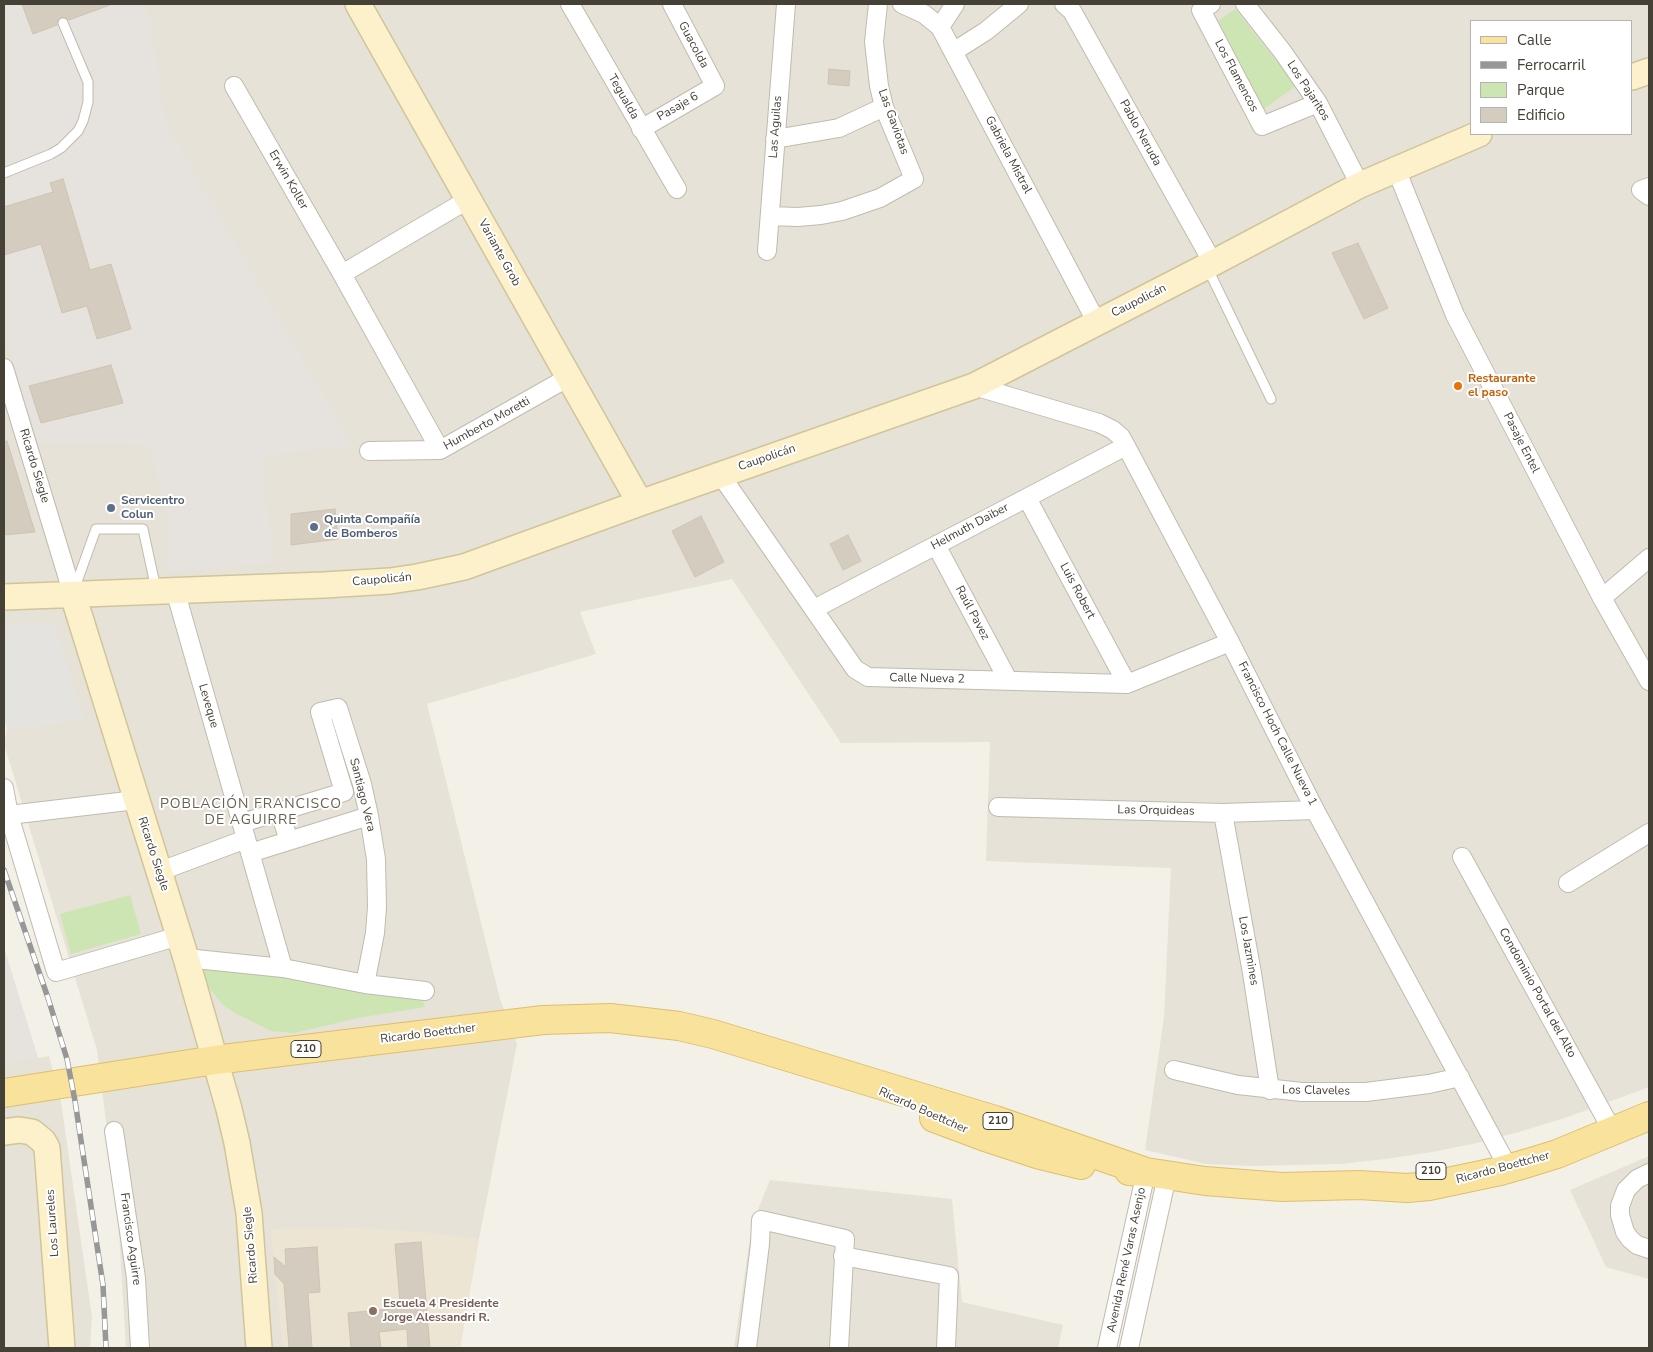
<!DOCTYPE html>
<html>
<head>
<meta charset="utf-8">
<style>
  body { margin:0 }
  #map { position:relative; width:1653px; height:1352px; overflow:hidden; background:#f3f0e8; font-family:"Nunito Sans",sans-serif }
  canvas { display:block }
  .frame { position:absolute; inset:0; border:5px solid #464137; pointer-events:none }
  .legend { position:absolute; left:1470px; top:20px; width:162px; height:115px; box-sizing:border-box; background:#fff; border:1px solid #b5b3af; margin:0; padding:6px 9px; list-style:none; font-size:15px; color:#464137 }
  .legend li { display:flex; align-items:center; gap:10px; height:25px }
  .legend b { width:25px; border:1px solid #b5b3af }
</style>
</head>
<body>
<div id="map">
<canvas width="1653" height="1352"></canvas>
<div class="frame"></div>
<ul class="legend">
<li><b style="height:6px;background:#f9e29c"></b>Calle</li>
<li><b style="height:6px;background:#979797"></b>Ferrocarril</li>
<li><b style="height:14px;background:#cde5b3"></b>Parque</li>
<li><b style="height:14px;background:#d4ccbe"></b>Edificio</li>
</ul>
</div>
<script>
const ctx = document.querySelector('canvas').getContext('2d');
ctx.lineJoin = 'round';
function fill(path, color) {
  ctx.fillStyle = color;
  ctx.fill(path, 'evenodd');
}
function poly(rows) {
  const path = new Path2D();
  for (const r of rows) {
    path.moveTo(r[0], r[1]);
    for (let i = 2; i < r.length; i += 2) path.lineTo(r[i], r[i + 1]);
  }
  return path;
}
function strokePath(path, color, width, dash) {
  ctx.strokeStyle = color;
  ctx.lineWidth = width;
  ctx.lineCap = dash ? 'butt' : 'round';
  ctx.setLineDash(dash || []);
  ctx.stroke(path);
}
function write(font, color, halo, rows, align = 'center') {
  ctx.font = font + ' "Nunito Sans",sans-serif';
  ctx.lineWidth = 4;
  ctx.setLineDash([]);
  ctx.textBaseline = 'middle';
  ctx.strokeStyle = halo;
  ctx.fillStyle = color;
  for (const [text, x, y, turn = 0] of rows) {
    ctx.save();
    ctx.translate(x, y);
    ctx.rotate((+turn || 0) * Math.PI / 180);
    ctx.textAlign = isNaN(turn) ? turn : align;
    if (halo) ctx.strokeText(text, 0, 0);
    ctx.fillText(text, 0, 0);
    ctx.restore();
  }
}
const residential = poly([
  [4,4,1649,4,1649,1087,1565,1118,1522,1131,1477,1143,1432,1152,1386,1159,1340,1164,1251,1166,1206,1164,1145,1150,1164,1017,1171,868,986,861,990,742,841,743,732,579,580,612,596,654,427,704,500,999,517,1044,479,1239,460,1348,126,1348,118,1217,97,1050,4,744,7,729,4,717],
  [1472,21,1632,21,1632,134,1472,134],
  [4,948,38,1058,49,1056,61,1102,92,1317,90,1348,4,1348],
  [1649,1156,1649,1279,1606,1267,1570,1190],
  [770,1180,952,1199,962,1302,1063,1325,1058,1348,734,1348,752,1224]
]);
const industrial = poly([
  [4,4,144,4,149,14,166,124,353,446,262,456,273,563,167,572,167,516,149,444,37,443,4,334],
  [4,948,38,1058,4,1064]
]);
const education = poly([
  [361,1228,421,1232,479,1239,460,1348,283,1348,271,1229]
]);
const green = poly([
  [1235,9,1296,86,1264,109,1218,21],
  [130,895,141,934,71,954,60,914],
  [194,965,295,975,421,997,425,1007,358,1018,294,1033,271,1031,235,1013,222,1004,210,989,199,981]
]);
const parking = poly([
  [54,624,84,720,7,729,4,717,4,626]
]);
const building = poly([
  [22,4,110,4,110,5,69,20,66,18,61,17,58,20,57,25,33,34,22,4],
  [829,69,850,71,849,86,828,84,829,69],
  [63,179,90,270,111,264,131,329,97,339,87,306,62,313,41,244,4,255,4,207,53,192,50,183,63,179],
  [1358,243,1388,308,1364,319,1332,253,1358,243],
  [111,365,123,403,41,423,29,386,111,365],
  [7,441,35,532,4,535,4,442,7,441],
  [335,509,338,539,291,545,291,514,335,509],
  [701,516,724,562,695,577,672,531,701,516],
  [848,535,861,561,843,570,830,544,848,535],
  [421,1242,430,1348,408,1348,407,1329,379,1332,381,1348,351,1348,348,1313,389,1309,388,1303,400,1302,395,1244,421,1242],
  [317,1247,320,1292,308,1293,312,1348,289,1348,284,1284,275,1274,274,1257,286,1267,285,1249,317,1247]
]);
const lane = poly([
  [4,173,51,154,61,148,78,131,83,121,88,102,88,82,63,23],
  [1207,267,1271,399],
  [74,590,96,529,143,529,156,589]
]);
const street = poly([
  [570,4,677,189],
  [902,4,924,14,940,27,1097,323],
  [1064,4,1072,11,1213,263],
  [1211,4,1201,10,1262,126,1318,103],
  [1245,4,1282,51,1318,103,1360,185],
  [940,27,955,4],
  [953,52,986,31,1019,4],
  [234,86,342,274,440,450],
  [641,129,715,86,672,4],
  [775,139,839,128,884,107],
  [1396,169,1455,315,1602,598,1649,681],
  [1649,187,1641,190,1649,196],
  [770,216,798,217,821,215,842,211,880,198,914,179,884,107,879,86,874,42,878,4],
  [767,251,786,4],
  [342,274,469,199],
  [4,368,73,595],
  [974,386,1099,423,1113,430,1121,437,1126,446,1230,642,1315,810,1509,1169],
  [369,451,440,450,569,377],
  [720,474,855,669,868,677,1127,684,1230,642],
  [1027,498,1127,684],
  [936,545,1008,680],
  [175,590,283,968],
  [1602,598,1649,558],
  [814,609,1126,446],
  [4,788,9,815,56,972,179,936],
  [998,807,1223,813,1315,810],
  [280,812,289,841],
  [1223,813,1252,973,1270,1090],
  [9,815,136,800],
  [242,823,344,792,320,712,338,708,362,784,369,816,376,859,377,907,375,933,365,984],
  [250,853,369,816],
  [1462,857,1612,1130],
  [158,872,246,839],
  [1568,883,1649,833],
  [186,958,283,968,365,984,425,991],
  [1174,1070,1238,1085,1302,1092,1366,1092,1429,1084,1460,1077],
  [114,1131,136,1278,140,1348],
  [1649,1173,1637,1179,1626,1190,1620,1206,1620,1215,1625,1232,1630,1239,1637,1245,1649,1249],
  [843,1256,949,1276,946,1348],
  [747,1348,760,1244,761,1220,845,1239,839,1348],
  [1107,1348,1146,1172],
  [1129,1348,1167,1176]
]);
const secondary = poly([
  [358,4,640,503],
  [1632,77,1649,71],
  [73,595,186,958,229,1109,237,1143,249,1213,259,1348],
  [4,597,324,585,390,581,417,577,464,567,640,503,974,386,1213,263,1360,185,1479,134],
  [4,1132,19,1130,32,1132,43,1141,47,1148,62,1348]
]);
const primary = poly([
  [4,1093,215,1060,543,1020,610,1018,679,1026,713,1034,995,1120,1146,1172],
  [934,1118,985,1137,1040,1155,1081,1165],
  [1129,1171,1146,1172,1205,1181,1282,1187,1359,1185,1407,1188,1429,1186,1500,1171,1528,1163,1557,1154,1649,1116]
]);
const rail = poly([
  [4,870,48,998,67,1059,75,1101,103,1285,106,1348]
]);
const markers = [
  [1458,386,5,"#e8710a"],
  [111,508,5,"#5c6f8a"],
  [314,527,5,"#5c6f8a"],
  [373,1311,5,"#8d6e63"]
];
const shields = [
  [306,1049,30],
  [998,1121,30],
  [1431,1171,30]
];
const shieldNames = [
  ["210",306,1049],
  ["210",998,1121],
  ["210",1431,1171]
];
const streetNames = [
  ["Guacolda",693,45,62],
  ["Los Flamencos",1236,76,62],
  ["Los Pajaritos",1308,91,57],
  ["Tegualda",623,97,60],
  ["Pasaje 6",678,107,-30],
  ["Las Gaviotas",893,122,70],
  ["Las Aguilas",776,127,-86],
  ["Pablo Neruda",1140,133,61],
  ["Gabriela Mistral",1008,155,62],
  ["Erwin Koller",288,180,60],
  ["Variante Grob",499,253,61],
  ["Caupolicán",1139,301,-27],
  ["Humberto Moretti",487,424,-29],
  ["Pasaje Entel",1521,443,63],
  ["Caupolicán",767,458,-19],
  ["Ricardo Siegle",34,466,73],
  ["Helmuth Daiber",970,527,-28],
  ["Caupolicán",382,580,-5],
  ["Luis Robert",1077,591,62],
  ["Raúl Pavez",972,613,62],
  ["Calle Nueva 2",927,679,1],
  ["Leveque",208,706,74],
  ["Francisco Hoch Calle Nueva 1",1277,734,63],
  ["Santiago Vera",362,795,76],
  ["Las Orquideas",1156,811,1],
  ["Ricardo Siegle",153,854,72],
  ["Los Jazmines",1248,951,80],
  ["Condominio Portal del Alto",1537,993,61],
  ["Ricardo Boettcher",428,1034,-7],
  ["Los Claveles",1316,1091,1],
  ["Ricardo Boettcher",923,1111,24],
  ["Ricardo Boettcher",1503,1168,-15],
  ["Los Laureles",53,1223,-94],
  ["Francisco Aguirre",130,1239,82],
  ["Ricardo Siegle",251,1245,-95],
  ["Avenida René Varas Asenjo",1127,1260,-78]
];
const foodNames = [
  ["Restaurante",1468,379],
  ["el paso",1468,393]
];
const serviceNames = [
  ["Servicentro",121,501],
  ["Colun",121,515],
  ["Quinta Compañía",324,520],
  ["de Bomberos",324,534]
];
const educationNames = [
  ["Escuela 4 Presidente",383,1304],
  ["Jorge Alessandri R.",383,1318]
];
const neighbourhoodNames = [
  ["POBLACIÓN FRANCISCO",251,805],
  ["DE AGUIRRE",251,821]
];
fill(residential, '#e7e2d7');
fill(industrial, '#e6e2dd');
fill(education, '#ece5d3');
fill(green, '#cde5b3');
fill(parking, '#e5e3e0');
fill(building, '#d4ccbe');
strokePath(building, '#cfc4b2', 1);
strokePath(lane, '#c1bbae', 11);
strokePath(street, '#c1bbae', 20);
strokePath(secondary, '#d0c59a', 28);
strokePath(primary, '#ddbf6c', 30);
strokePath(lane, '#fff', 9);
strokePath(street, '#fff', 18);
strokePath(secondary, '#fcf1ca', 25);
strokePath(primary, '#f9e29c', 28);
strokePath(rail, '#979797', 5.5);
strokePath(rail, '#fff', 4, [11]);
for (const [x, y, r, color] of markers) {
  const dot = new Path2D();
  dot.arc(x, y, r, 0, 2 * Math.PI);
  ctx.fillStyle = color;
  ctx.fill(dot);
  strokePath(dot, '#fff', 2);
}
for (const [x, y, w] of shields) {
  const box = new Path2D();
  box.roundRect(x - w / 2, y - 8.5, w, 17, 4);
  ctx.fillStyle = '#fff';
  ctx.fill(box);
  strokePath(box, '#464137', 1);
}
write('bold 11px', '#464137', null, shieldNames);
write('12px', '#464137', '#fff', streetNames);
write('bold 12px', '#c56008', '#fff', foodNames, 'left');
write('bold 12px', '#4e5e75', '#fff', serviceNames, 'left');
write('bold 12px', '#785e54', '#fff', educationNames, 'left');
ctx.letterSpacing = '1px';
write('14px', '#695f4f', '#fff', neighbourhoodNames);
ctx.letterSpacing = '0px';
</script>
</body>
</html>
